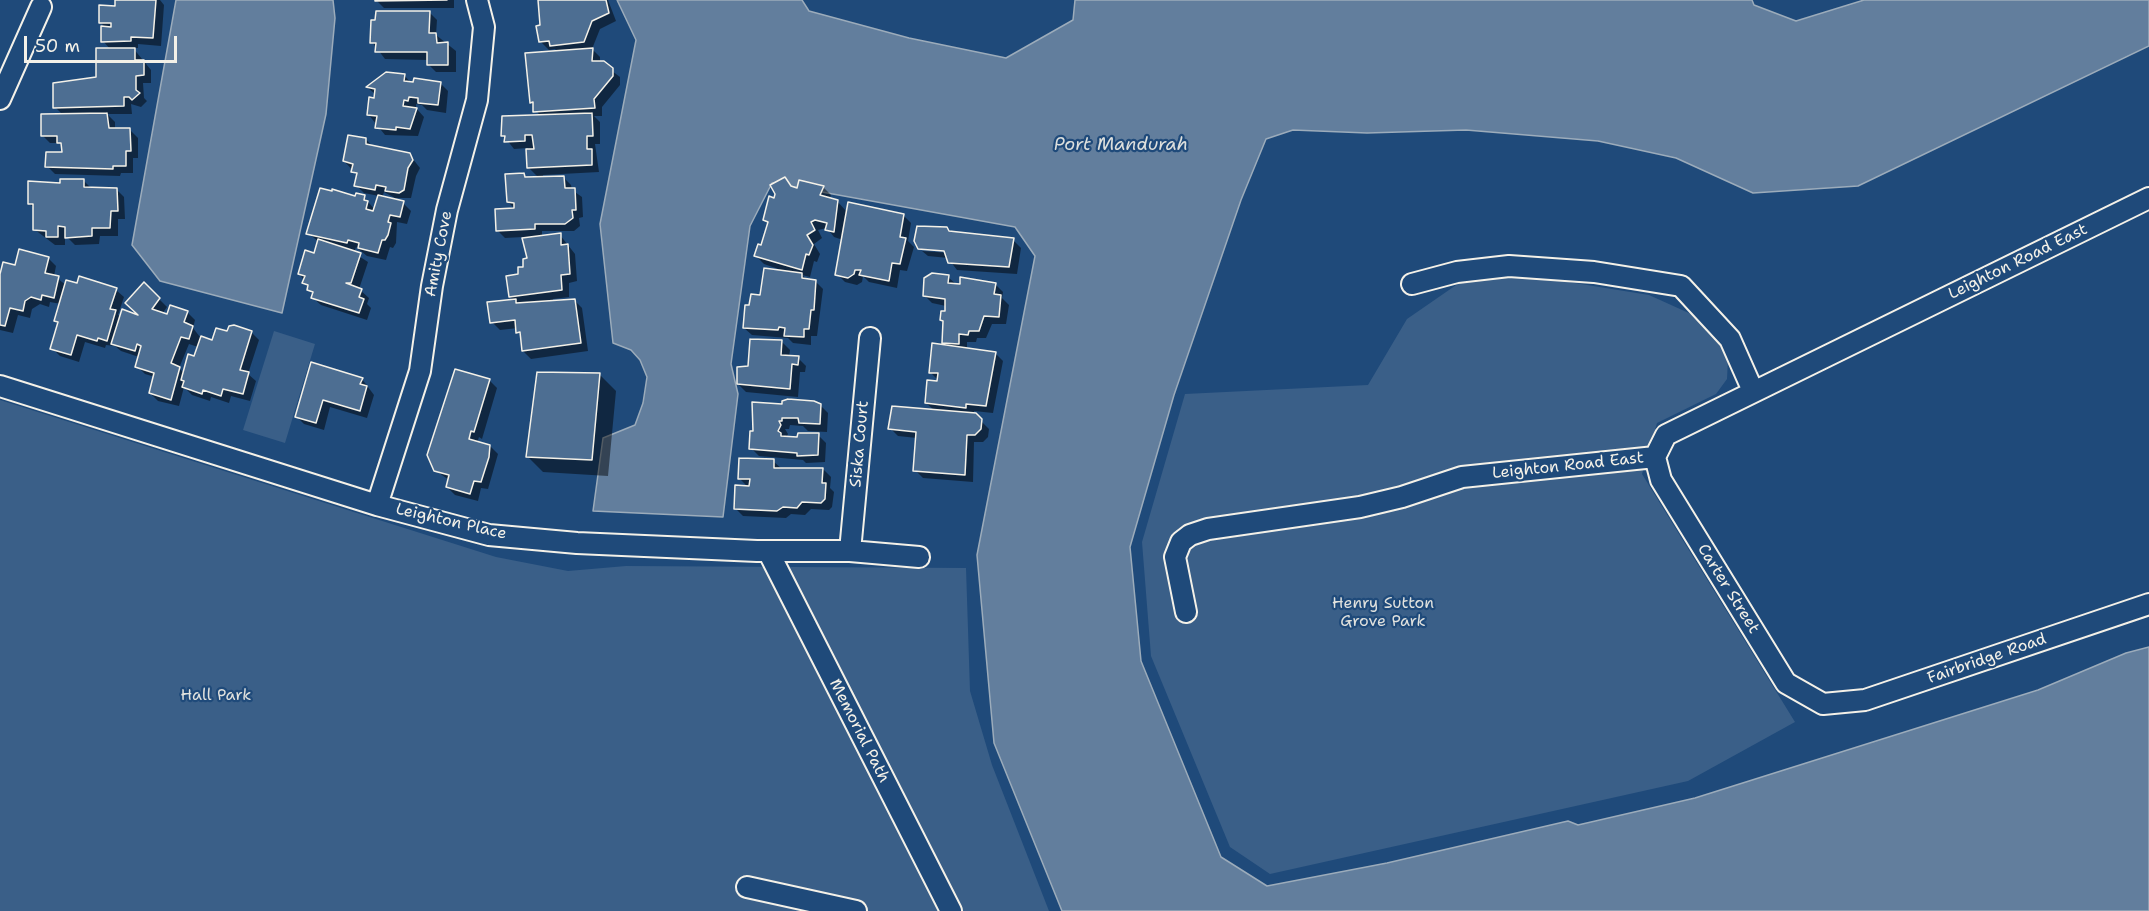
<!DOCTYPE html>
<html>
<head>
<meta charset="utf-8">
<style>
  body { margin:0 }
  #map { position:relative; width:2149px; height:911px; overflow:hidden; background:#1f4a7a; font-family:"Shantell Sans",sans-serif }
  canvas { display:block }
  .scale { position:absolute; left:24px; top:36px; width:153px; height:27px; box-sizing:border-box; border:3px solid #f4f1e8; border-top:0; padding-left:8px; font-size:18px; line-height:21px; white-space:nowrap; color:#f4f1e8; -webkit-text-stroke:4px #1f4a7a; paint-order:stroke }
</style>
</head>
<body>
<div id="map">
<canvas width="2149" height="911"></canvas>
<div class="scale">50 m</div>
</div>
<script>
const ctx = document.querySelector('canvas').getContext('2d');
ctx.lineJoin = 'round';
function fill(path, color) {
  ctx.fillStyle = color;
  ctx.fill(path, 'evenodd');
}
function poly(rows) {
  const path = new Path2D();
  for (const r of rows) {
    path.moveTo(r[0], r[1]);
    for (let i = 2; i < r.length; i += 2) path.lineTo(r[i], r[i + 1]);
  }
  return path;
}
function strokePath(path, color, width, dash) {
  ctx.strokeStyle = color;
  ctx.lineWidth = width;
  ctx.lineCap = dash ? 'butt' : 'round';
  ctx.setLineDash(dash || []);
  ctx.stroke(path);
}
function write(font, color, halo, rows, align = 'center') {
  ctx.font = font + ' "Shantell Sans",sans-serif';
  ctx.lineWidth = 4.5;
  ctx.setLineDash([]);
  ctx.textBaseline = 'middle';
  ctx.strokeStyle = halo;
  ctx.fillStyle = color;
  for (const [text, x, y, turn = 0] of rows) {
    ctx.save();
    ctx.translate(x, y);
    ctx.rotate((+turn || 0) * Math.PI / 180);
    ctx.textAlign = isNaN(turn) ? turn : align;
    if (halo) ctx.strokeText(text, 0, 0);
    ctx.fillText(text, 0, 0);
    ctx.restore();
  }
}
const green = poly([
  [1525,275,1649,295,1691,314,1717,338,1728,359,1727,379,1716,394,1657,423,1642,474,1795,722,1688,781,1270,874,1230,847,1151,656,1142,542,1185,394,1368,385,1407,319,1462,281],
  [274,331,315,344,285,443,243,430],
  [0,400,496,557,568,571,626,566,966,568,970,691,992,765,1049,911,0,911]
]);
const water = poly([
  [176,0,333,0,335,18,326,114,282,313,160,281,132,245,176,0],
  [617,0,802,0,809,11,909,38,1006,58,1073,20,1075,0,1752,0,1754,5,1796,21,1864,0,2149,0,2149,46,1858,186,1753,193,1676,158,1598,141,1466,130,1367,133,1293,130,1266,139,1241,200,1174,395,1130,547,1141,661,1221,857,1267,886,1387,863,1568,821,1578,825,1695,798,2038,690,2126,653,2149,647,2149,911,1062,911,994,743,977,555,1035,256,1015,227,772,183,750,226,731,364,738,394,723,517,593,511,603,438,635,425,643,403,647,377,640,360,631,350,613,343,600,224,636,40,617,0]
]);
const shadow = poly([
  [116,0,160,0,164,5,161,46,138,44,138,48,133,48,151,70,151,83,143,83,144,98,147,101,141,107,131,104,132,114,107,114,115,122,115,129,130,130,138,138,138,158,133,158,133,173,121,173,120,176,55,174,47,166,64,153,61,143,50,143,42,135,63,115,55,107,98,79,111,50,103,41,106,28,100,22,117,7],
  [376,0,454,0,454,8,384,8],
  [540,0,608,0,616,21,600,29,592,49,600,57,600,62,620,77,620,85,602,107,602,116,594,116,600,122,600,144,595,144,599,172,543,175,543,178,563,177,571,185,572,190,582,197,583,217,579,218,580,226,574,231,542,231,542,237,560,235,575,254,577,281,569,283,569,297,553,299,553,302,574,300,582,308,588,351,531,359,523,351,522,336,518,328,500,330,492,322,514,301,510,297,528,260,523,237,505,238,497,230,516,210,508,202,524,175,528,179,539,178,528,167,528,148,514,149,503,135,540,116,531,102,558,52,555,49,549,50,541,42],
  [429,12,437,20,436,35,456,51,456,72,436,72,428,64,428,60,385,59,372,42],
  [404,75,412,84,440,83,448,91,446,113,427,110,422,105,416,104,416,108,424,117,418,136,385,135,368,114,376,95,368,88],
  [366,139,373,147,409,154,420,168,416,176,411,198,395,198,384,192,382,198,403,203,411,211,407,224,397,222,396,243,393,248,390,247,386,260,367,256,356,247,354,253,368,262,359,289,369,298,367,304,371,308,367,320,321,305,313,298,314,295,299,273,315,255,319,242,308,233,356,198,364,197,375,210,379,196,364,193,356,185,358,176,344,161],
  [785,179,794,189,823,187,831,195,829,199,837,201,847,212,903,215,911,223,908,241,914,247,907,271,900,270,897,288,869,282,863,276,862,282,857,285,845,282,837,274,843,240,834,237,827,228,818,230,822,238,814,244,820,254,817,262,814,261,810,277,802,275,808,280,815,281,823,289,817,336,811,336,811,345,793,343,788,338,752,335,744,328,750,306,787,272,764,264,756,256,763,247,769,224,765,220],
  [83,180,92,189,116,189,124,197,125,219,118,219,118,236,100,236,99,244,75,245,65,235,65,245,55,245,34,229,34,208,29,203,62,184],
  [950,233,1013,240,1021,248,1017,274,957,270,948,258,928,256,922,251,951,253,951,250,922,248,922,250,920,248],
  [48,258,56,266,54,276,66,285,116,290,124,297,118,315,121,317,143,318,144,284,167,307,162,314,168,316,187,312,195,320,193,328,200,337,213,342,228,333,251,332,259,340,248,374,256,381,250,401,231,396,229,403,211,397,210,401,192,395,184,387,179,406,158,401,150,393,155,377,145,374,137,366,139,357,121,351,115,346,106,345,105,348,85,342,79,362,60,356,52,348,59,324,56,321,61,304,50,302,49,307,40,304,32,309,30,318,18,315,13,333,0,330,0,279,17,267],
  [189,344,198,347,184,373,179,368],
  [948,277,957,285,995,284,1003,292,1002,298,1009,305,1006,324,992,324,986,338,977,338,976,342,967,342,967,349,995,353,1003,361,993,413,974,411,974,414,989,429,988,437,983,442,974,442,973,482,923,478,915,470,917,438,898,436,890,428,935,411,926,403,938,380,930,372,948,347,943,342,946,306,932,303,924,295],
  [782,342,790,350,789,357,798,358,806,366,805,372,800,372,798,397,746,392,738,384],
  [312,364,362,379,374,395,367,418,330,407,324,430,304,424,296,416],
  [600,375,616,391,608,476,543,472,527,456],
  [489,380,497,388,482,439,479,437,477,443,490,446,498,454,488,489,481,488,478,501,455,495,447,487,449,480,435,470],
  [754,404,820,405,828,413,827,432,808,431,803,426,790,425,789,429,785,429,788,434,786,438,798,439,818,435,826,443,825,462,806,463,803,460,759,456,751,448,755,432],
  [773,461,782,469,823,469,831,477,830,488,834,492,832,507,829,510,811,509,805,515,791,514,786,518,743,516,735,508,748,487,739,478]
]);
const building = poly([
  [115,0,156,0,153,38,131,37,131,41,101,42,101,26,111,27,111,23,99,23,99,5,115,6,115,0],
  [375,0,447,0,375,1,375,0],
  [538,0,606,0,609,13,592,21,584,42,550,46,549,41,539,42,536,26,540,25,538,0],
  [376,11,430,11,429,33,436,33,437,43,448,42,448,65,427,65,427,52,375,52,376,43,370,43,371,20,375,20,376,11],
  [96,48,135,48,135,60,144,60,144,75,136,76,136,90,140,93,132,100,129,97,124,97,124,106,53,108,53,83,96,77,96,48],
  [593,48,592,61,604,61,613,68,613,76,594,99,595,108,533,112,533,102,530,103,525,53,593,48],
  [386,72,405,74,404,81,413,82,414,78,441,82,438,105,418,103,418,98,409,97,408,101,404,100,403,106,417,108,410,129,396,127,396,130,375,128,377,116,367,115,369,97,374,98,375,89,366,87,386,72],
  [107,113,109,128,130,128,131,151,126,151,126,166,113,166,113,169,45,167,46,152,62,152,61,143,57,143,57,136,41,136,41,114,107,113],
  [592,113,593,136,587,136,587,149,592,149,592,165,527,168,526,149,534,149,532,135,525,135,525,141,504,142,505,136,501,136,502,116,592,113],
  [348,135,366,138,366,144,410,153,413,160,408,168,404,190,399,193,385,191,386,187,376,185,375,190,354,186,357,173,351,172,353,164,343,161,348,135],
  [524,173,525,177,564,176,565,188,575,188,576,210,572,210,573,218,565,224,535,224,535,229,496,231,495,209,514,208,514,203,507,202,505,174,524,173],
  [785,177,791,186,797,188,799,180,824,186,820,195,838,200,834,232,825,230,827,223,815,220,811,222,815,230,807,235,813,245,809,255,806,254,802,270,754,256,758,244,761,245,768,222,763,220,769,196,774,198,775,194,770,185,785,177],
  [60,179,84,179,84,187,117,188,118,211,111,211,110,228,92,228,92,236,65,238,65,227,58,226,58,237,46,237,46,231,33,230,33,204,28,204,28,181,60,183,60,179],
  [320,188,332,191,332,189,355,196,356,193,365,195,364,200,368,201,366,209,373,211,378,195,404,201,400,217,390,215,388,222,391,223,388,235,385,240,382,240,378,253,358,248,359,243,348,240,347,243,306,234,320,188],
  [848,202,904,214,900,237,906,238,900,264,892,263,889,281,859,275,861,270,855,270,854,274,848,278,835,275,848,202],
  [917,226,947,227,949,231,1014,238,1009,267,948,263,944,251,918,249,914,241,917,226],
  [561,233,561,245,568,244,570,274,561,275,562,290,509,297,506,276,518,274,518,267,523,267,523,259,527,258,522,238,561,233],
  [318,239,361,253,351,283,346,283,362,289,359,297,364,299,359,313,311,298,313,292,307,290,308,285,302,283,305,276,298,274,305,250,314,253,318,239],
  [19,249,49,257,45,273,59,276,54,298,42,295,41,300,31,297,25,301,23,311,10,308,5,326,0,325,0,274,3,262,15,265,19,249],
  [764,268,802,273,802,278,816,280,814,310,811,310,809,329,804,329,804,337,784,336,785,328,779,327,778,330,743,328,745,305,749,305,751,294,760,295,764,268],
  [932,273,949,275,948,283,960,284,960,277,996,283,994,294,1001,295,999,317,984,316,979,331,969,331,968,335,959,334,959,344,942,343,943,321,940,320,941,311,945,311,945,299,923,296,924,278,932,273],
  [79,276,117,288,110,309,116,310,107,341,98,338,97,341,77,335,71,355,50,349,58,322,54,321,66,280,77,283,79,276],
  [144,282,160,298,152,309,167,314,170,305,188,311,184,322,193,326,189,339,181,337,171,363,180,367,171,400,149,393,154,373,135,367,141,346,137,344,135,351,111,344,122,309,138,315,125,303,144,282],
  [516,299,516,303,575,299,581,343,522,351,520,332,516,333,515,320,490,323,487,302,516,299],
  [234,325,252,331,240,370,249,372,243,394,223,389,221,396,203,390,202,394,182,387,184,381,181,380,188,354,194,356,201,336,212,340,216,328,227,331,229,326,234,325],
  [750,339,782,340,781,355,799,356,798,365,792,364,790,389,737,384,737,367,748,366,750,339],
  [932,343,996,352,986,406,966,404,966,408,925,403,927,380,937,381,938,373,929,373,932,343],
  [311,362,363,378,360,384,367,386,360,411,323,400,316,423,295,417,311,362],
  [455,369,490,379,474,432,471,431,469,439,490,445,489,457,481,482,474,481,470,494,446,487,449,475,434,471,427,455,455,369],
  [537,372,600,373,592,460,526,457,537,372],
  [788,399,814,401,821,404,820,424,799,423,798,418,782,418,782,421,779,421,781,425,778,431,781,433,781,436,797,437,798,433,819,433,818,455,797,456,797,453,749,449,750,431,753,431,752,402,782,404,782,401,788,399],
  [892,406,976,413,982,419,981,429,975,435,967,435,965,475,913,471,916,432,888,429,892,406],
  [739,458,774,459,774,468,823,468,822,483,826,483,825,499,821,503,802,502,797,508,783,507,777,511,734,509,735,485,749,486,750,479,738,479,739,458]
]);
const minor = poly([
  [0,99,41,7],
  [1412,284,1457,272,1509,266,1594,272,1681,286,1730,339,1753,391],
  [0,386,377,505,489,535,577,543,757,551,850,551,919,557],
  [1655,457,1661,480,1786,683,1823,704,1865,700,2149,604],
  [1655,457,1666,435,2149,198],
  [377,505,420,371,432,286,447,210,477,100,484,27,477,0],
  [768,551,951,911],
  [850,551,870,338],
  [1186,612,1175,557,1181,542,1190,535,1208,529,1360,507,1402,497,1462,477,1655,457],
  [747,887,856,911]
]);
const streetNames = [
  ["Amity Cove",439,254,-79],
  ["Leighton Road East",2018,262,-26],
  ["Siska Court",860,444,-85],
  ["Leighton Road East",1568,466,-6],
  ["Leighton Place",451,522,13],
  ["Carter Street",1728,589,58],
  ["Fairbridge Road",1987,659,-19],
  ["Memorial Path",859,731,63]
];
const parkNames = [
  ["Henry Sutton",1383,604],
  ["Grove Park",1383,622],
  ["Hall Park",216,696]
];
const waterNames = [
  ["Port Mandurah",1121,145]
];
fill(green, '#3a5f88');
fill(water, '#627e9d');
strokePath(water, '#9cacbb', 1.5);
fill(shadow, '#0007');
fill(building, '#4d6e92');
strokePath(building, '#f4f1e8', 1.5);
strokePath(minor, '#f4f1e8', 24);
strokePath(minor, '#1f4a7a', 20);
write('16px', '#f4f1e8', '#1f4a7a', streetNames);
write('16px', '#e1e2de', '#1f4a7a', parkNames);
write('italic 18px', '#dee0dd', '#1f4a7a', waterNames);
</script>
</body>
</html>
